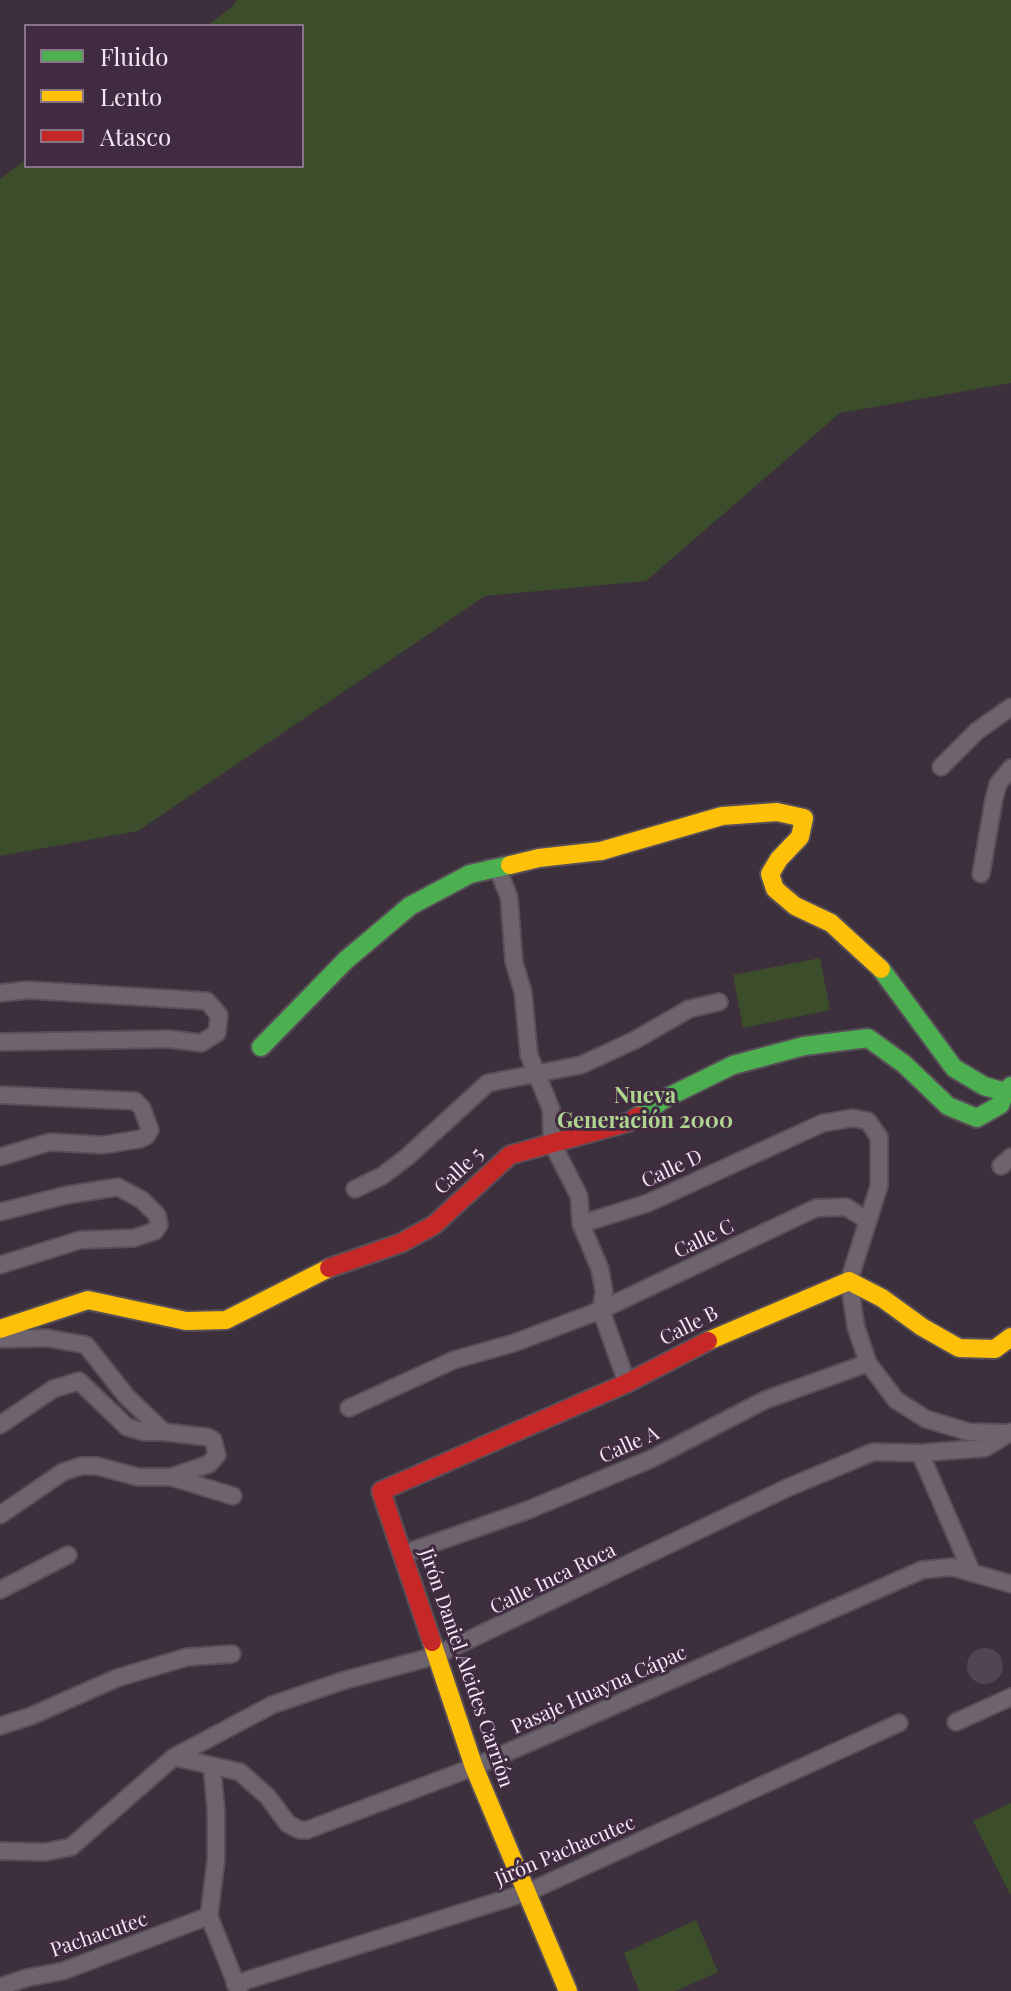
<!DOCTYPE html>
<html>
<head>
<meta charset="utf-8">
<style>
  body { margin:0 }
  #map { position:relative; width:1011px; height:1991px; overflow:hidden; background:#3b303b; font-family:"Playfair Display",serif }
  canvas { display:block }
  .legend { position:absolute; left:24px; top:24px; width:280px; height:144px; box-sizing:border-box; background:#402b40; border:2px solid #887688; margin:0; padding:10px 14px; list-style:none; font-size:24px; color:#f4e6f4 }
  .legend li { display:flex; align-items:center; gap:16px; height:40px }
  .legend b { width:40px; border:2px solid #887688 }
</style>
</head>
<body>
<div id="map">
<canvas width="1011" height="1991"></canvas>
<ul class="legend">
<li><b style="height:10px;background:#4caf50"></b>Fluido</li>
<li><b style="height:10px;background:#ffc107"></b>Lento</li>
<li><b style="height:10px;background:#c62828"></b>Atasco</li>
</ul>
</div>
<script>
const ctx = document.querySelector('canvas').getContext('2d');
ctx.lineJoin = 'round';
function fill(path, color) {
  ctx.fillStyle = color;
  ctx.fill(path, 'evenodd');
}
function poly(rows) {
  const path = new Path2D();
  for (const r of rows) {
    if (r.length === 3) {
      path.moveTo(r[0] + r[2], r[1]);
      path.arc(r[0], r[1], r[2], 0, 2 * Math.PI);
      continue;
    }
    path.moveTo(r[0], r[1]);
    for (let i = 2; i < r.length; i += 2) path.lineTo(r[i], r[i + 1]);
  }
  return path;
}
function strokePath(path, color, width, dash) {
  ctx.strokeStyle = color;
  ctx.lineWidth = width;
  ctx.lineCap = dash ? 'butt' : 'round';
  ctx.setLineDash(dash || []);
  ctx.stroke(path);
}
function write(font, color, halo, rows, align = 'center') {
  ctx.font = font + ' "Playfair Display",serif';
  ctx.lineWidth = 6;
  ctx.setLineDash([]);
  ctx.textBaseline = 'middle';
  ctx.strokeStyle = halo;
  ctx.fillStyle = color;
  for (const [text, x, y, turn = 0] of rows) {
    ctx.save();
    ctx.translate(x, y);
    ctx.rotate((+turn || 0) * Math.PI / 180);
    ctx.textAlign = isNaN(turn) ? turn : align;
    if (halo) ctx.strokeText(text, 0, 0);
    ctx.fillText(text, 0, 0);
    ctx.restore();
  }
}
const green = poly([
  [237,0,1011,0,1011,383,840,413,646,581,485,596,138,831,0,856,0,179,26,160,26,166,302,166,302,26,207,26,232,7],
  [820,958,830,1010,743,1028,733,975],
  [1011,1803,1011,1896,973,1821],
  [696,1920,718,1972,676,1991,639,1991,624,1953]
]);
const building = poly([
  [985,1666,18]
]);
const street = poly([
  [941,767,977,731,1011,707],
  [489,868,499,872,509,897,514,962,523,992,529,1055,551,1109,552,1143,579,1196,581,1224,600,1269,604,1292,601,1310,627,1383],
  [981,874,994,799,998,784,1011,768],
  [0,993,28,990,207,1001,219,1015,217,1033,201,1043,169,1039,0,1042],
  [0,1095,135,1101,142,1108,150,1130,146,1136,140,1139,103,1145,50,1142,0,1157],
  [1001,1166,1011,1157],
  [355,1189,382,1176,407,1157,488,1083,581,1065,635,1040,689,1009,719,1002],
  [0,1212,67,1195,118,1187,142,1200,157,1215,159,1225,155,1231,134,1238,80,1240,0,1265],
  [581,1224,648,1203,823,1123,853,1118,868,1121,879,1137,879,1186,849,1281,856,1327,868,1363,896,1400,926,1419,969,1432,1009,1433],
  [0,1339,47,1338,86,1345,127,1397,164,1432,207,1437,213,1440,217,1455,209,1464,171,1477,138,1477,97,1466,81,1466,63,1472,0,1515],
  [349,1408,454,1360,514,1343,601,1310,816,1208,846,1207,867,1220],
  [0,1425,53,1389,79,1381,127,1427,145,1432,164,1432],
  [920,1453,972,1573],
  [171,1477,233,1496],
  [403,1554,528,1510,651,1459,765,1400,868,1363],
  [0,1590,68,1555],
  [956,1722,1011,1697],
  [0,1726,31,1716,117,1678,187,1657,232,1654],
  [174,1757,240,1772,268,1797,288,1824,300,1830,307,1830,474,1767,922,1570,952,1567,1011,1584],
  [212,1766,216,1811,216,1860,209,1916,239,1991],
  [0,1851,45,1852,71,1847,174,1757,272,1705,342,1681,435,1656,787,1488,873,1452,920,1453,985,1448,1011,1432],
  [235,1984,528,1892,899,1723],
  [0,1987,26,1978,63,1971,209,1916]
]);
const fast = poly([
  [881,969,954,1068,984,1086,1005,1092],
  [261,1047,346,960,410,906,470,874,510,865],
  [639,1116,666,1098,733,1065,804,1046,868,1038,904,1064,948,1106,977,1118,1000,1105,1005,1092,1011,1086]
]);
const slow = poly([
  [510,865,539,858,601,851,722,816,777,812,804,818,800,837,779,859,770,874,775,889,795,906,831,923,881,969],
  [0,1329,88,1300,186,1321,226,1320,329,1268],
  [708,1341,849,1281,882,1298,922,1327,959,1348,995,1349,1011,1337],
  [432,1642,474,1767,568,1991]
]);
const jam = poly([
  [329,1268,401,1243,434,1225,510,1155,629,1122,639,1116],
  [432,1642,381,1491,627,1383,708,1341]
]);
const streetNames = [
  ["Calle D",672,1169,-25],
  ["Calle 5",459,1171,-43],
  ["Calle C",704,1239,-26],
  ["Calle B",689,1326,-27],
  ["Calle A",629,1445,-24],
  ["Calle Inca Roca",553,1579,-26],
  ["Jirón Daniel Alcides Carrión",466,1668,71],
  ["Pasaje Huayna Cápac",599,1690,-24],
  ["Jirón Pachacutec",565,1851,-23],
  ["Pachacutec",99,1935,-19]
];
const neighbourhoodNames = [
  ["Nueva",645,1096],
  ["Generación 2000",645,1121]
];
fill(green, '#3c4d2c');
fill(building, '#524552');
strokePath(street, '#584e58', 20);
strokePath(fast, '#584e58', 22);
strokePath(slow, '#584e58', 22);
strokePath(jam, '#584e58', 22);
strokePath(street, '#6d646d', 16);
strokePath(fast, '#4caf50', 18);
strokePath(slow, '#ffc107', 18);
strokePath(jam, '#c62828', 18);
write('20px', '#f4e6f4', '#402b40', streetNames);
write('bold 22px', '#aed48f', '#402b40', neighbourhoodNames);
</script>
</body>
</html>
